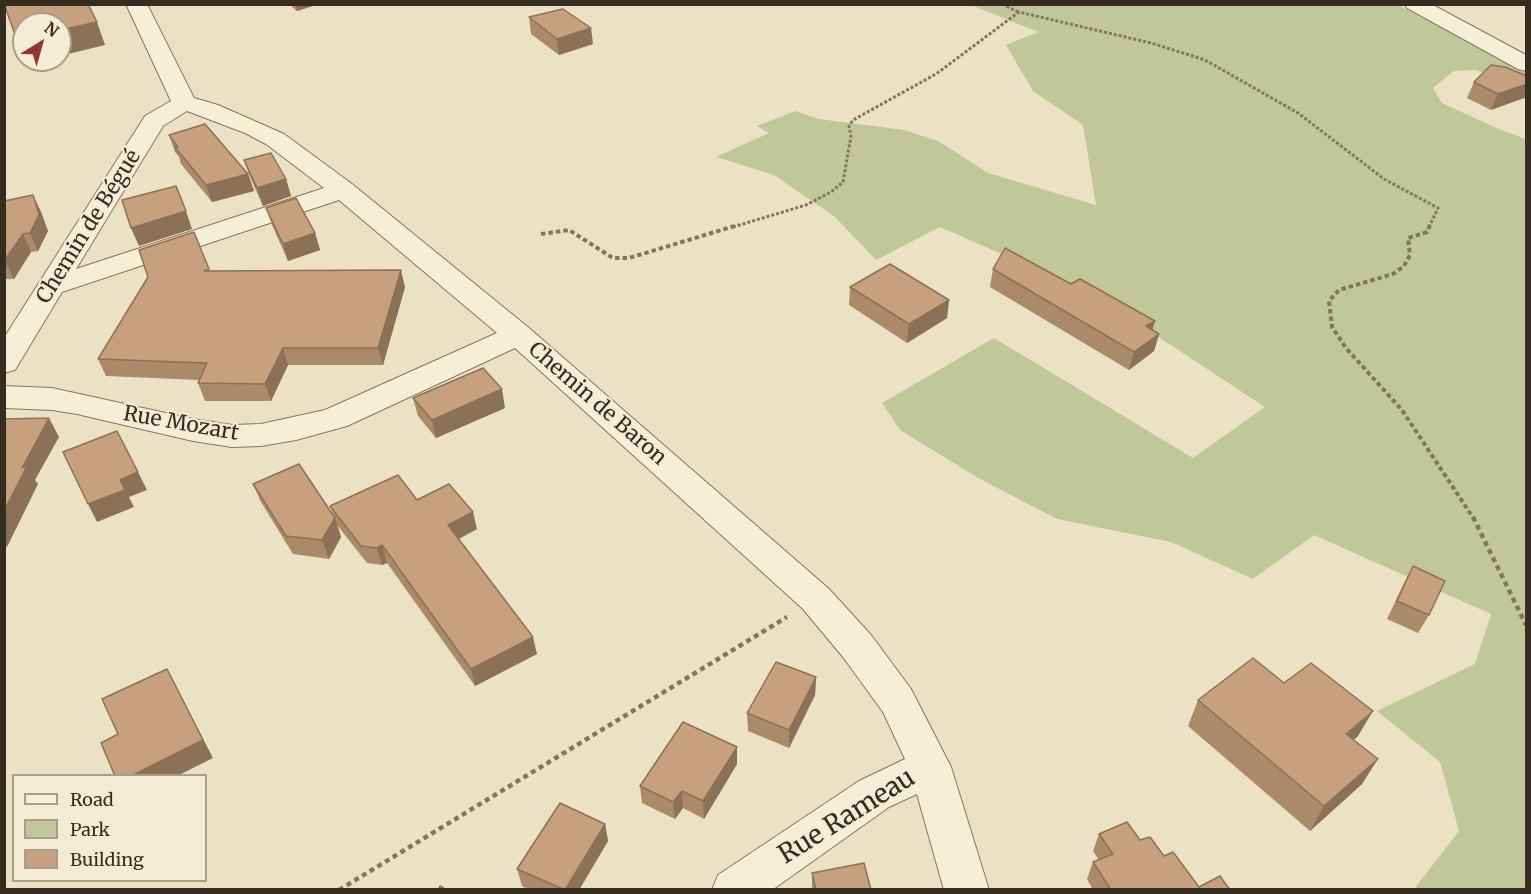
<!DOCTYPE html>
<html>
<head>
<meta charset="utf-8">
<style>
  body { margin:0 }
  #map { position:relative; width:1531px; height:894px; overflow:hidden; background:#ebe2c5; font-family:Merriweather,serif }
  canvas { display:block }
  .frame { position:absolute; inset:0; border:6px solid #362c1f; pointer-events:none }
  .legend { position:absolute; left:12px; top:774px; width:195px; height:108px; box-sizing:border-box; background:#f3ecd4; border:2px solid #a79f8c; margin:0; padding:8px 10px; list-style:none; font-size:18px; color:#362c1f }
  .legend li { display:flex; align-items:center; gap:12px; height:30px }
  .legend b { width:30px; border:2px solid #a79f8c }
  .north { position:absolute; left:12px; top:12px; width:60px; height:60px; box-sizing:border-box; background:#f3ecd4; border:2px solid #a79f8c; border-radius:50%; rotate:37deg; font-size:16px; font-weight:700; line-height:24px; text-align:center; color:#362c1f }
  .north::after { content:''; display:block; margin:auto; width:21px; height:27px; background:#903731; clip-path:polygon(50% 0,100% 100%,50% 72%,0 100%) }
</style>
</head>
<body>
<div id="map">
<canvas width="1531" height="894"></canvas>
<div class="frame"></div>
<ul class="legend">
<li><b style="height:8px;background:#f6efd8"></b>Road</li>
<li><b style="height:16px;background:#c0c89a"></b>Park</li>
<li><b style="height:16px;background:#c7a17e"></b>Building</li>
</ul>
<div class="north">N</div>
</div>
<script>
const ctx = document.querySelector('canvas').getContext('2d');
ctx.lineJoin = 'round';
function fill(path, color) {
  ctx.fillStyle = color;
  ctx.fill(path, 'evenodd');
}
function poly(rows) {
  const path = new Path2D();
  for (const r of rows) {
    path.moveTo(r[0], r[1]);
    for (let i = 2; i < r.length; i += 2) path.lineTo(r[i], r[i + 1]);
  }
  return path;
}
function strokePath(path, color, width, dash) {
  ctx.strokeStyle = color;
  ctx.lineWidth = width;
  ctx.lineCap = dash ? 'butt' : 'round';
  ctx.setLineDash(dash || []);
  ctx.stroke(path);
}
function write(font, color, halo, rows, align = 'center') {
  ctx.font = font + ' Merriweather,serif';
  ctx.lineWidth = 4.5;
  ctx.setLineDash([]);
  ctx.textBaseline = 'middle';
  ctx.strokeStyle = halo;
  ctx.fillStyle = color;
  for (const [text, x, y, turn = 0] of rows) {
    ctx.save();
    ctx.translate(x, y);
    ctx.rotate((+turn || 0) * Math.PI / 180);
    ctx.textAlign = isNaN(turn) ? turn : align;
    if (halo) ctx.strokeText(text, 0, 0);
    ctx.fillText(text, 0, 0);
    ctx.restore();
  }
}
const green = poly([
  [971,5,1398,5,1526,72,1526,92,1477,70,1454,71,1433,88,1442,103,1501,130,1526,139,1526,889,1414,889,1459,831,1440,762,1377,711,1475,664,1491,614,1314,535,1253,579,1171,542,1057,519,980,479,900,430,882,403,994,338,1193,458,1265,407,1093,294,940,227,876,260,835,217,774,175,716,157,769,133,757,126,795,111,819,119,904,130,938,141,988,173,1096,205,1083,125,1033,91,1006,45,1038,32]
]);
const pathFar2 = poly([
  [1002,4,1018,12],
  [733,227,806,205,831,192,843,182,851,136,849,126,853,120,936,74,1019,12,1151,43,1205,60,1298,113,1384,179,1438,208,1429,227]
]);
const pathFar1 = poly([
  [1430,225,1427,232,1408,238,1410,255,1404,266,1393,274,1339,290,1329,301,1332,327,1346,348,1402,410,1474,519],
  [541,234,569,230,613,258,629,258,738,225]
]);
const path = poly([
  [1473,517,1526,625],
  [339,890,787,617]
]);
const street = poly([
  [126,4,147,4,194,98,218,105,284,134,352,184,529,328,829,589,871,635,911,689,951,767,989,890,944,890,917,794,889,807,772,890,712,890,718,875,859,781,905,759,883,712,843,657,803,609,515,348,347,426,296,440,261,446,232,447,193,441,77,414,52,410,4,408,4,386,52,388,193,419,232,425,261,424,325,410,497,333,339,200,62,292,15,370,4,373,4,338,145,116,171,101,126,4],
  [187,111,245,133,266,144,324,188,76,269,163,126,187,111],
  [1404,4,1431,4,1526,55,1526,71,1518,69,1407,8,1404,4]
]);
const wall = poly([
  [289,4,319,4,297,11],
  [529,17,593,44,559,55,531,34],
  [1527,76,1491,110,1467,98,1474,82],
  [169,135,248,174,254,191,212,202,181,164,179,157,175,152],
  [244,160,286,179,291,196,263,206,250,177],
  [33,195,41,212,48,231,38,251,31,252,14,279,4,279,4,201],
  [266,208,315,233,320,250,288,261,272,225],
  [993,269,1071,284,1155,321,1152,329,1159,334,1154,351,1129,370,990,287],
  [210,271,405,287,383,365,288,365,271,401,205,401,198,383,199,380,106,376,98,359],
  [850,287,949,300,947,318,907,343,849,305],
  [413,398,505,408,436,438,418,416],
  [253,484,334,516,330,506,417,500,477,529,459,539,537,654,475,686,387,563,382,565,367,563,337,525,341,537,329,559,293,554,261,502],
  [1413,566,1429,615,1418,633,1387,619,1403,585],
  [816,677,815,695,789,748,748,731,747,713],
  [1284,683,1358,736,1354,740,1362,784,1310,831,1188,726,1198,700],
  [737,764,704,819,683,808,675,819,642,803,640,786],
  [605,824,608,841,579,890,529,890,522,886,517,869],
  [1099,834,1140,840,1164,856,1199,887,1230,890,1093,890,1087,879,1093,862,1099,860,1093,851],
  [812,873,871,890,812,890]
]);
const shadedWall = poly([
  [295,4,319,4,297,11],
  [97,22,105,45,60,56,60,30],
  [591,28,593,44,559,55,557,39],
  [24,38,24,55,17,40],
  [26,60,41,60,27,63],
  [1527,84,1527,97,1491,110,1498,94],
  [248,174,254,191,212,202,206,185],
  [286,179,291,196,263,206,257,188],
  [33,195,41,212,48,231,38,251,30,233],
  [186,211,192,229,139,246,131,228],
  [315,233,320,250,288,261,283,244],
  [23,234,31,252,14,279,5,261],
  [401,270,405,287,383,365,378,348],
  [949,300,947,318,907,343,909,324],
  [1155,321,1150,338,1146,326],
  [1159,334,1154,351,1129,370,1134,352],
  [283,348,288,365,271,401,265,384],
  [502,389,505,408,436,438,432,420],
  [49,418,59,437,35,480,38,484,7,547,4,544,4,511,22,468],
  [138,472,147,490,129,497,134,507,97,522,88,504,120,480],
  [473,512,477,529,452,542,448,525],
  [335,518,341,537,329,559,322,540],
  [382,545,387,563,382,565,377,548],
  [533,637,537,654,475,686,471,669],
  [167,669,213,758,177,776,131,776],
  [816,677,815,695,789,748,789,730],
  [1373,711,1358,736,1332,759,1346,734],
  [737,747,737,764,704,819,703,801],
  [1378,759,1362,784,1310,831,1324,806],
  [682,791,683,808,675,819,673,802],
  [605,824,608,841,579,890,565,890]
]);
const building = poly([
  [4,4,88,4,97,22,60,30,60,24,24,24,24,38,17,40,4,4],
  [563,9,591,28,557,39,529,17,563,9],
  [1491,65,1505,67,1527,76,1527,84,1498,94,1474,82,1491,65],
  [205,124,248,174,206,185,175,147,178,147,169,135,205,124],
  [271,153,286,179,257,188,244,160,271,153],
  [176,186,186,211,131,228,122,200,176,186],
  [33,195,39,214,30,233,23,234,4,261,4,201,33,195],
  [296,198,315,233,283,244,266,208,296,198],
  [194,232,209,269,204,271,401,270,378,348,283,348,265,384,198,383,207,363,98,359,148,277,139,250,194,232],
  [1005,248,1071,284,1080,279,1155,321,1146,326,1159,334,1134,352,993,269,1005,248],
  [890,264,949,300,909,324,850,287,890,264],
  [483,368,502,389,432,420,413,398,483,368],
  [49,418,22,468,27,466,4,511,4,419,49,418],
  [117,431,138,472,120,480,125,490,88,504,63,452,117,431],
  [299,464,335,518,322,540,286,536,253,484,299,464],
  [398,475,417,500,449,484,473,512,448,525,533,637,471,669,382,545,377,548,361,546,330,506,398,475],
  [1413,566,1445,581,1429,615,1397,601,1413,566],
  [1253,658,1284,683,1311,663,1373,711,1346,734,1378,759,1324,806,1198,700,1253,658],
  [776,662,816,677,789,730,747,713,776,662],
  [167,669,203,740,131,776,115,776,101,743,118,734,102,699,167,669],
  [683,722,737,747,703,801,682,791,673,802,640,786,683,722],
  [560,803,605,824,565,890,517,869,560,803],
  [1127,822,1140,840,1150,837,1164,856,1173,852,1199,887,1220,876,1230,890,1111,890,1093,862,1113,854,1099,834,1127,822],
  [864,863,871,890,816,890,812,873,864,863],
  [440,886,447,890,438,890,440,886]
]);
const streetNames = [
  ["Chemin de Bégué",89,227,-58],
  ["Chemin de Baron",597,404,41],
  ["Rue Mozart",181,424,10]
];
const nearStreetnames = [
  ["Rue Rameau",847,817,-32]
];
fill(green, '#c0c89a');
strokePath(street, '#85755d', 2);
strokePath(pathFar2, '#85755d', 3, [3, 2]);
strokePath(pathFar1, '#85755d', 4, [4.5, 3]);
strokePath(path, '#85755d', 4.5, [5, 4]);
fill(street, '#f6efd8');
fill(wall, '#ab8a6c');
fill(shadedWall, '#8b7158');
fill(building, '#c7a17e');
strokePath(building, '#8b7158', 1.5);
write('21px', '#362c1f', '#f3ecd4', streetNames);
write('26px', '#362c1f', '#f3ecd4', nearStreetnames);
</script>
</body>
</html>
